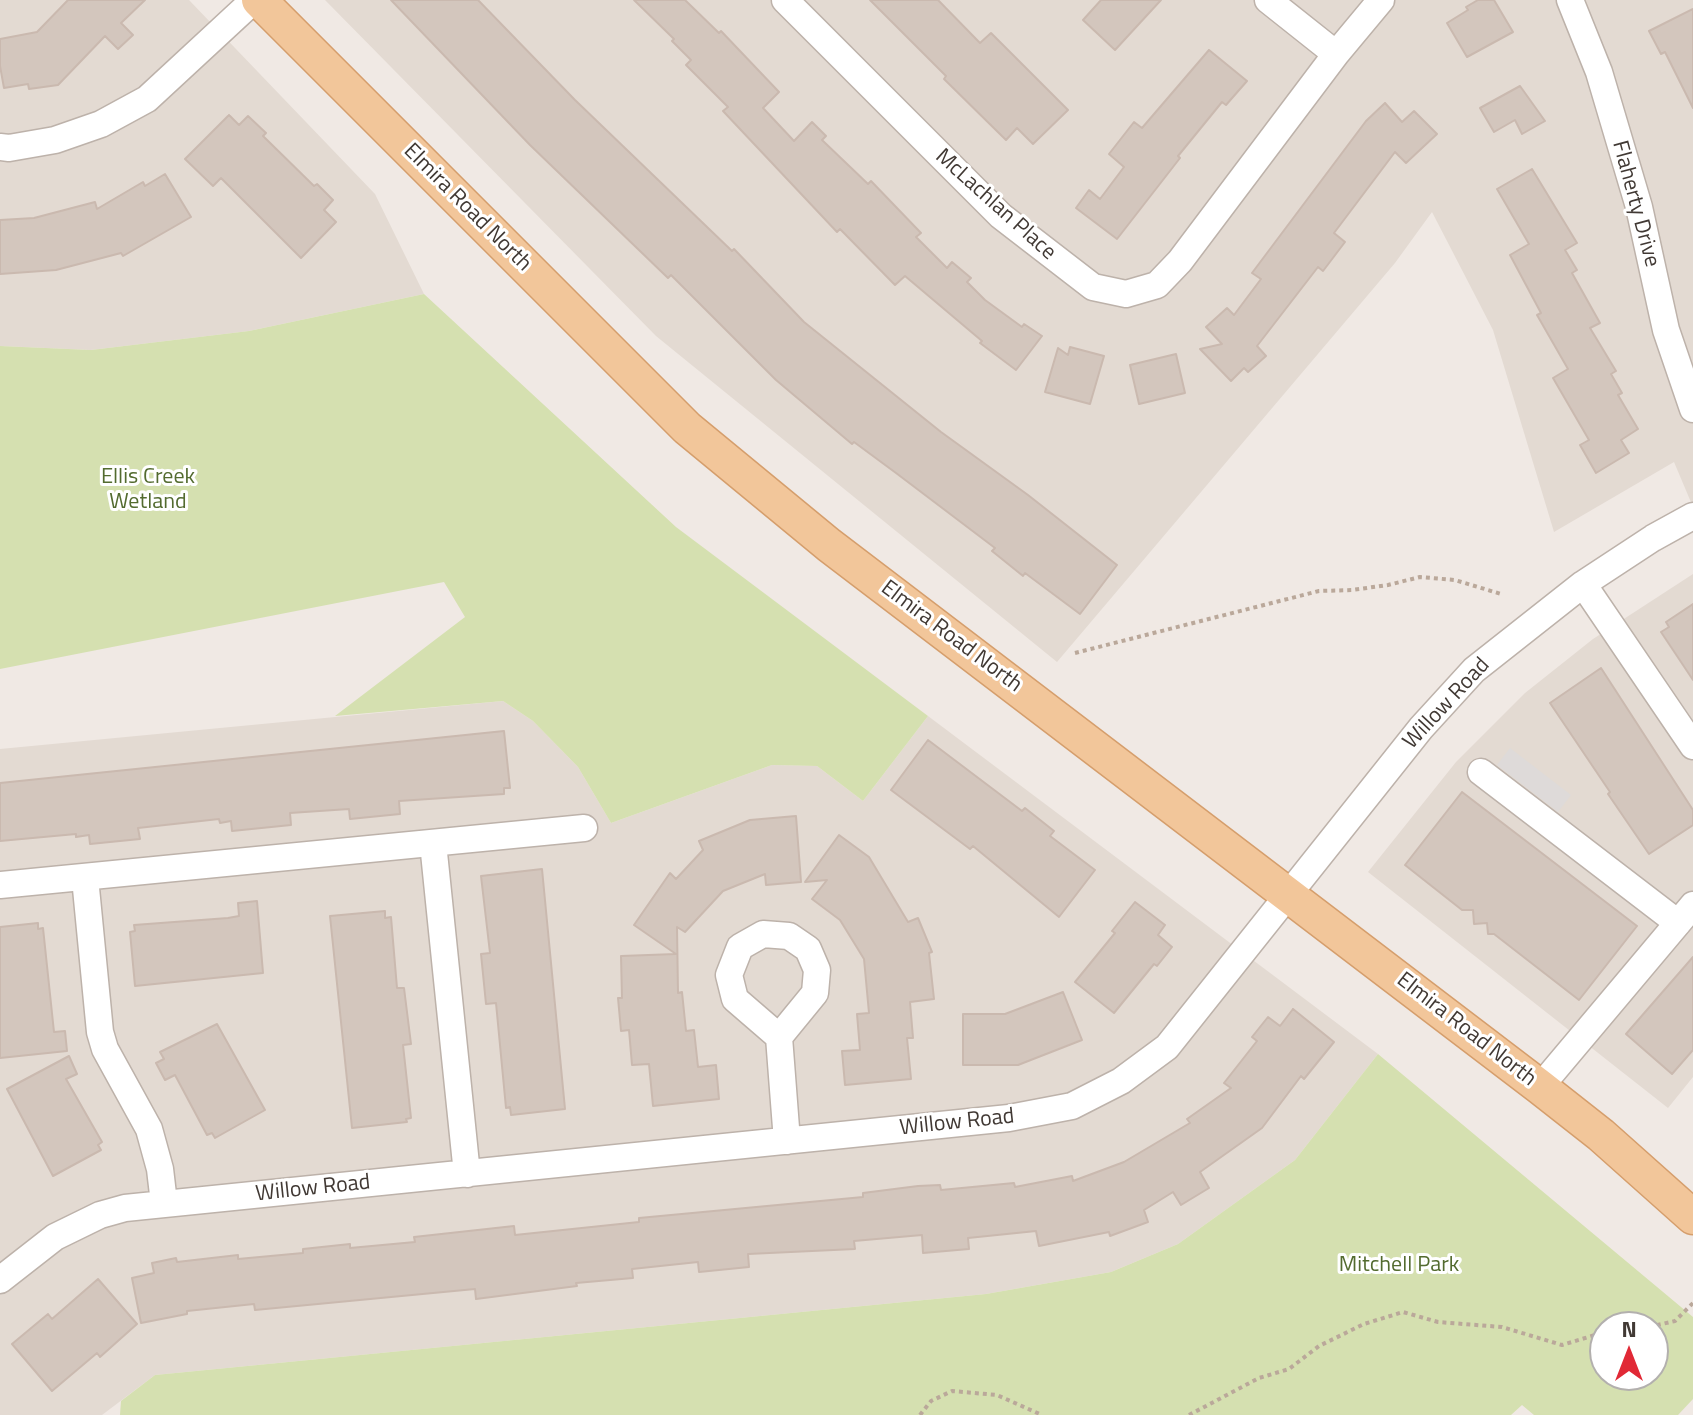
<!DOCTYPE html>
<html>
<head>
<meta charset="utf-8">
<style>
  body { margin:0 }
  #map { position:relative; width:1693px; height:1415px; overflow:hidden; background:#f0e9e4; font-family:"Titillium Web",sans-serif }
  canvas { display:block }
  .north { position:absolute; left:1589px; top:1311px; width:80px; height:80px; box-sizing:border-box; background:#fff; border:2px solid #b3b0ae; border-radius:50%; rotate:0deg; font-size:22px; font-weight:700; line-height:32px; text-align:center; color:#413934 }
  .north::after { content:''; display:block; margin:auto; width:28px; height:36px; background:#e12936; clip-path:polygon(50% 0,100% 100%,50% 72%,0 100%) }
</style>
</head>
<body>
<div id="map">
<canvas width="1693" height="1415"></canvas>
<div class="north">N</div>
</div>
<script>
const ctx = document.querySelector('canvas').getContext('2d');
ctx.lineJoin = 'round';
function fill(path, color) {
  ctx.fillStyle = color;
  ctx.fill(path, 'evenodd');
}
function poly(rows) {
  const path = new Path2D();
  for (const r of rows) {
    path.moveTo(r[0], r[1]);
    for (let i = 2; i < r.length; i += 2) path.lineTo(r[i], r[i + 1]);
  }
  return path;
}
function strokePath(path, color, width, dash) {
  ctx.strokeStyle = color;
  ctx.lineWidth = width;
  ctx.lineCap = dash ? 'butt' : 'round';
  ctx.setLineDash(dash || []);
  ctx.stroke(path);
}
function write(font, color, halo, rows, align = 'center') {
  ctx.font = font + ' "Titillium Web",sans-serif';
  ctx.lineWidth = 6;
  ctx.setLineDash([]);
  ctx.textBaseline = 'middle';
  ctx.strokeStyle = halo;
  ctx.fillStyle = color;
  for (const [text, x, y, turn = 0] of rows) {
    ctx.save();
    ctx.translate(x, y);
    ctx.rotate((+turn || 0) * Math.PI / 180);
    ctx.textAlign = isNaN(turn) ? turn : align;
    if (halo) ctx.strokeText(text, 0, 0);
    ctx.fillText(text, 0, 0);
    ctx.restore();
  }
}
const residential = poly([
  [0,0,189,0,375,194,424,294,249,331,91,350,0,346],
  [325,0,1693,0,1693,507,1674,462,1554,532,1493,330,1432,212,1395,263,1057,662,656,336],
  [1693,574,1693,1077,1668,1108,1368,872,1456,762,1525,693,1593,639],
  [503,701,533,721,578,767,611,823,772,765,817,766,863,801,928,716,1378,1054,1295,1160,1178,1244,1111,1272,986,1294,155,1375,102,1415,0,1415,0,749]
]);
const green = poly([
  [424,294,676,527,928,716,863,801,817,766,772,765,611,823,578,767,533,721,503,701,335,716,465,617,444,582,0,669,0,346,91,350,249,331],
  [1378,1054,1693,1317,1693,1399,1678,1415,1534,1415,1522,1405,1511,1415,120,1415,121,1401,155,1375,986,1294,1111,1272,1178,1244,1295,1160],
  [1605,1327,1653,1327,1653,1375,1605,1375]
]);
const parking = poly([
  [1510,748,1571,795,1558,812,1497,765]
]);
const building = poly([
  [68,0,145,0,121,23,133,35,118,49,105,36,58,85,29,89,28,84,4,88,0,66,0,39,37,32,68,0],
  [391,0,478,0,575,100,732,251,734,249,804,322,941,432,1028,495,1117,565,1080,614,1025,573,1023,576,992,551,995,548,896,473,854,442,852,444,776,380,671,275,668,278,530,145,391,0],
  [634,0,685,0,719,33,721,31,779,92,763,108,794,141,812,122,826,136,822,140,868,184,871,181,921,233,916,237,947,268,952,262,971,278,967,282,985,300,1022,327,1024,324,1042,336,1016,370,980,343,982,341,905,276,895,285,840,229,837,232,723,111,728,107,686,65,691,60,672,41,674,39,634,0],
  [870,0,938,0,980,43,991,33,1068,110,1033,144,1017,128,1006,140,944,79,946,76,870,0],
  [1101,0,1161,0,1115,50,1083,20,1101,0],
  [1478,0,1494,0,1513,32,1467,57,1447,23,1468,10,1466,7,1478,0],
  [1693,9,1693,108,1665,52,1661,54,1649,31,1693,9],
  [1209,50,1247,81,1226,105,1222,102,1178,156,1180,158,1117,239,1076,208,1089,190,1100,199,1124,167,1109,154,1134,122,1142,128,1209,50],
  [1520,86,1545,121,1522,134,1515,120,1494,132,1480,108,1520,86],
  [1385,103,1402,122,1414,111,1437,134,1406,163,1395,152,1334,233,1345,242,1323,271,1318,267,1257,346,1266,356,1248,372,1244,368,1231,381,1200,349,1222,344,1206,327,1227,308,1234,315,1261,279,1252,273,1366,121,1385,103],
  [229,115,239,125,248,116,266,133,263,136,314,186,317,184,333,200,324,210,336,222,301,258,221,178,213,186,185,159,229,115],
  [1532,169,1577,243,1565,250,1577,270,1572,273,1600,323,1590,328,1616,371,1611,374,1622,393,1618,395,1638,429,1621,440,1629,453,1596,473,1580,445,1589,440,1553,378,1568,369,1537,315,1541,313,1510,255,1529,244,1497,189,1532,169],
  [165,174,191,217,123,256,121,253,56,270,0,274,0,220,34,218,95,202,97,209,143,182,145,186,165,174],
  [1070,347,1104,356,1090,404,1045,392,1058,348,1068,355,1070,347],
  [1176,354,1185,393,1139,404,1130,365,1176,354],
  [1693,604,1693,680,1661,632,1669,627,1666,622,1693,604],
  [1601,668,1693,810,1693,825,1649,854,1608,794,1610,792,1550,703,1601,668],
  [504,731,510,788,504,788,504,794,399,801,400,814,350,819,349,809,290,813,291,825,232,831,231,821,220,823,219,819,138,828,140,839,90,844,89,835,76,837,76,834,0,841,0,783,504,731],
  [928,740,1022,811,1025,808,1054,831,1050,836,1095,870,1059,917,973,846,970,849,891,790,928,740],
  [1462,792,1637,926,1579,1000,1494,934,1488,934,1487,923,1474,924,1473,910,1462,910,1405,865,1462,792],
  [796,816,801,882,766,885,765,874,723,891,685,932,677,927,678,993,682,992,686,1031,694,1030,698,1067,716,1065,719,1099,653,1106,649,1064,632,1065,629,1030,621,1031,618,998,622,998,621,956,676,954,634,925,670,873,676,879,703,850,699,841,750,820,796,816],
  [839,835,869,857,908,922,918,918,932,952,929,953,934,999,910,1002,913,1038,907,1038,911,1079,845,1085,842,1051,860,1050,857,1014,869,1013,864,959,840,920,812,899,827,880,805,882,839,835],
  [542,869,565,1109,511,1115,510,1107,506,1108,496,1003,486,1004,481,954,490,953,481,876,542,869],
  [257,901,263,973,135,986,130,932,135,931,134,925,228,918,239,916,238,903,257,901],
  [1135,902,1165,925,1158,935,1172,947,1157,966,1154,964,1114,1013,1075,982,1115,933,1112,931,1135,902],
  [385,911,385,918,391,917,397,988,404,988,411,1044,403,1045,411,1118,406,1119,407,1122,352,1128,330,916,385,911],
  [38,923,38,929,43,928,54,1032,65,1031,67,1051,0,1058,0,927,38,923],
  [1693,957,1693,1050,1672,1074,1626,1034,1693,957],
  [1063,992,1082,1040,1018,1065,963,1065,963,1014,1005,1014,1063,992],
  [1293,1009,1334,1042,1304,1079,1301,1076,1262,1128,1200,1172,1209,1188,1181,1205,1173,1192,1144,1210,1148,1222,1110,1236,1109,1232,1039,1246,1036,1231,968,1238,969,1249,923,1253,922,1235,854,1241,855,1249,748,1254,749,1267,699,1272,698,1262,632,1269,633,1278,576,1283,577,1286,476,1299,475,1289,255,1310,254,1304,187,1311,187,1314,141,1323,132,1278,154,1273,152,1263,176,1258,177,1262,238,1255,238,1259,303,1253,303,1249,350,1244,350,1248,415,1242,414,1237,514,1226,515,1235,639,1222,639,1218,863,1197,863,1193,918,1186,940,1185,941,1190,1014,1183,1015,1187,1072,1176,1073,1181,1124,1162,1190,1123,1187,1119,1231,1088,1224,1083,1257,1041,1252,1037,1268,1017,1280,1026,1293,1009],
  [217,1024,265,1110,215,1138,212,1133,207,1135,175,1075,165,1080,156,1063,164,1059,160,1052,217,1024],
  [69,1056,77,1074,66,1079,102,1142,98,1145,101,1150,53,1176,7,1089,69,1056],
  [98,1279,137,1324,100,1357,97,1353,52,1391,12,1344,48,1314,52,1319,98,1279]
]);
const path = poly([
  [1075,653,1319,591,1352,590,1388,585,1420,577,1455,580,1501,594],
  [1649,1327,1675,1321,1693,1303],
  [920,1415,931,1401,952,1391,997,1395,1042,1415],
  [1189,1415,1259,1378,1289,1369,1319,1346,1364,1324,1403,1312,1438,1322,1502,1327,1562,1345,1605,1332]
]);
const minor = poly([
  [785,0,1001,216,1093,287,1126,294,1157,285,1180,261,1336,54,1381,0],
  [1268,0,1336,54],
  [1570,0,1599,72,1639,207,1666,330,1693,409],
  [0,147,9,148,55,140,101,124,147,99,254,0],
  [1583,584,1693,746],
  [1481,772,1678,923],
  [433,843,467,1174],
  [85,878,100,1032,105,1049,149,1129,160,1169,164,1203],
  [0,885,584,828],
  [779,1037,735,999,729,975,740,947,763,934,789,936,808,949,817,970,815,993,779,1037,787,1141],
  [1540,1087,1693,905],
  [0,1280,55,1237,100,1215,125,1208,1009,1118,1072,1106,1121,1081,1167,1047,1421,728,1474,670,1583,584,1653,538,1693,516]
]);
const major = poly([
  [259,0,687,428,829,545,1540,1087,1601,1135,1693,1217]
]);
const streetNames = [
  ["Flaherty Drive",1635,204,75],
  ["McLachlan Place",995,205,42],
  ["Elmira Road North",467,208,45],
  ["Elmira Road North",951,637,37],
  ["Willow Road",1447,704,-47],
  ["Elmira Road North",1466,1030,38],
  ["Willow Road",957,1123,-6],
  ["Willow Road",313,1189,-6]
];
const parkNames = [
  ["Ellis Creek",148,478],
  ["Wetland",148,503],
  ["Mitchell Park",1399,1266]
];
fill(residential, '#e3dad2');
fill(green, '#d5e0b0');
fill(parking, '#dedad9');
fill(building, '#d3c6bd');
strokePath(building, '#cab9af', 2);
strokePath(minor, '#bdb2aa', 29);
strokePath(major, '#d59e6c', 37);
strokePath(path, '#baa89a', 4, [4, 4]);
strokePath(minor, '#fff', 26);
strokePath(major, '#f2c69a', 34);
write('22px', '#413934', '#fff', streetNames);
write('22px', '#536b2f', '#fff', parkNames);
</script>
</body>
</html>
